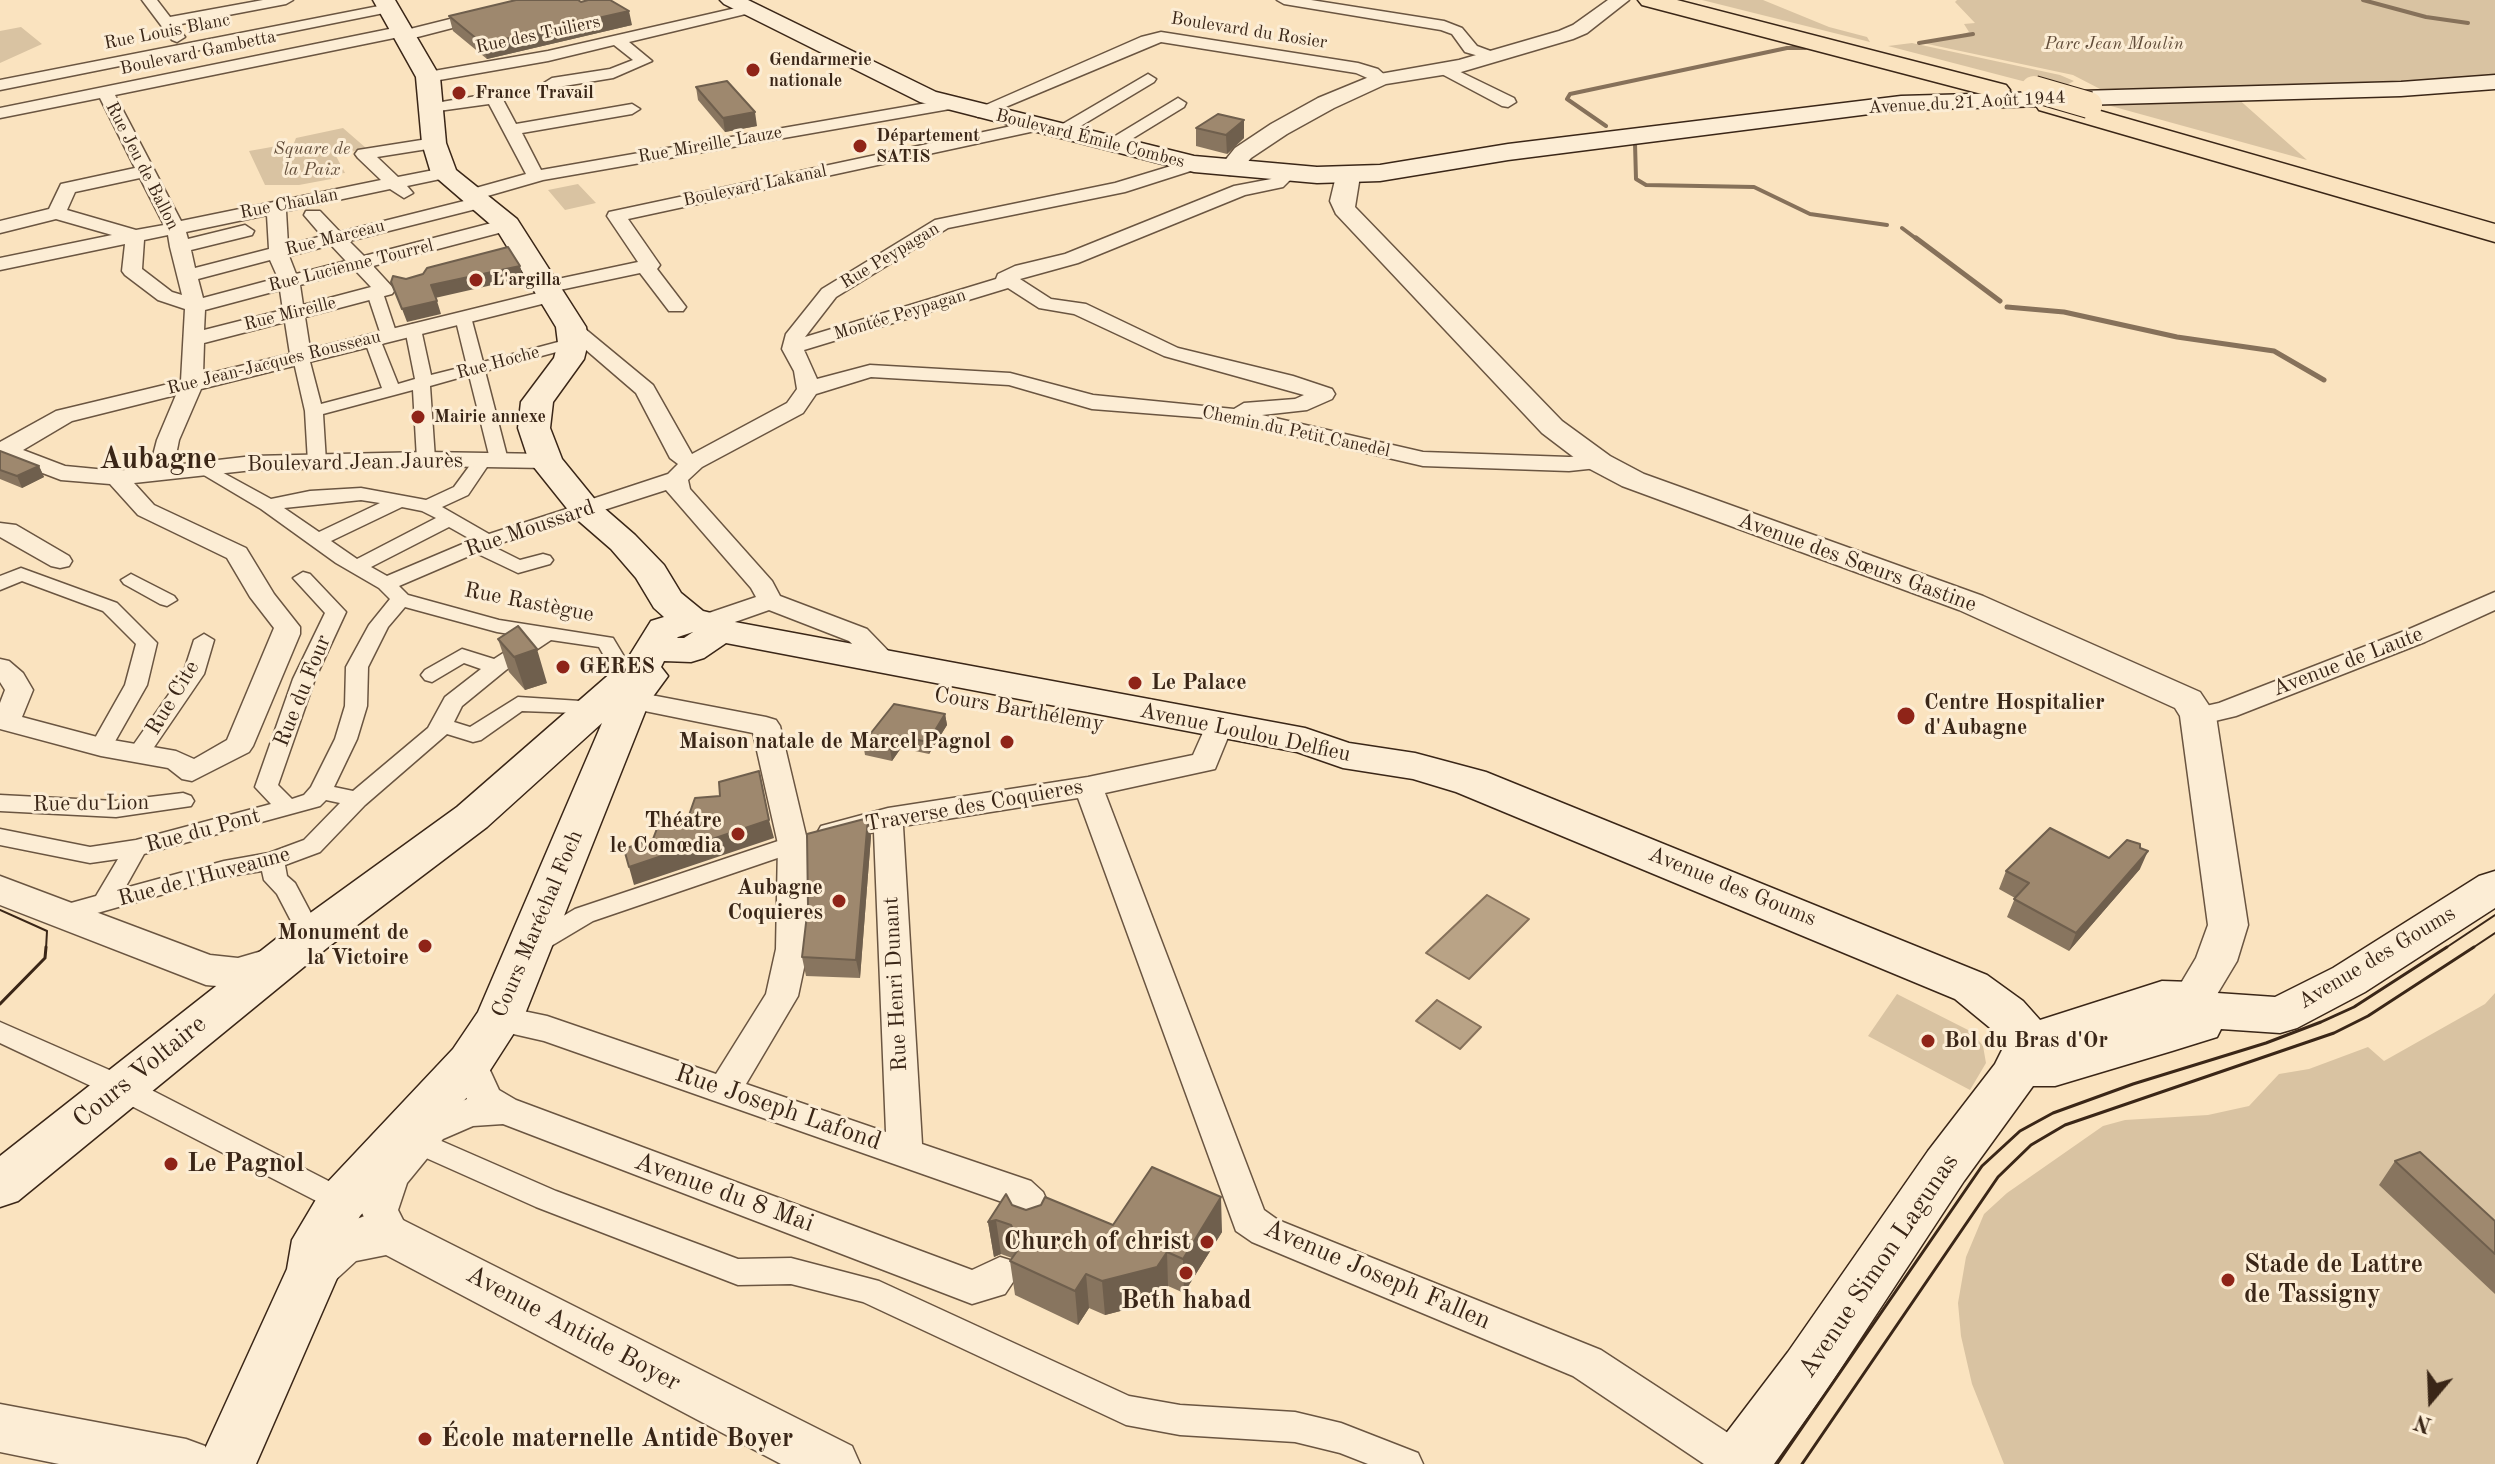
<!DOCTYPE html>
<html>
<head>
<meta charset="utf-8">
<style>
  body { margin:0 }
  #map { position:relative; width:2495px; height:1464px; overflow:hidden; background:#fae3bf; font-family:"Old Standard TT",serif }
  canvas { display:block }
  .north { position:absolute; left:2391px; top:1360px; width:80px; height:80px; -webkit-text-stroke:6px #fcedd5; paint-order:stroke; rotate:199deg; font-size:22px; font-weight:700; line-height:32px; text-align:center; color:#3a2617 }
  .north::after { content:''; display:block; margin:auto; width:28px; height:36px; background:#3a2617; clip-path:polygon(50% 0,100% 100%,50% 72%,0 100%) }
</style>
</head>
<body>
<div id="map">
<canvas width="2495" height="1464"></canvas>
<div class="north">N</div>
</div>
<script>
const ctx = document.querySelector('canvas').getContext('2d');
ctx.lineJoin = 'round';
function fill(path, color) {
  ctx.fillStyle = color;
  ctx.fill(path, 'evenodd');
}
function poly(rows) {
  const path = new Path2D();
  for (const r of rows) {
    path.moveTo(r[0], r[1]);
    for (let i = 2; i < r.length; i += 2) path.lineTo(r[i], r[i + 1]);
  }
  return path;
}
function strokePath(path, color, width, dash) {
  ctx.strokeStyle = color;
  ctx.lineWidth = width;
  ctx.lineCap = dash ? 'butt' : 'round';
  ctx.setLineDash(dash || []);
  ctx.stroke(path);
}
function write(font, color, halo, rows, align = 'center') {
  ctx.font = font + ' "Old Standard TT",serif';
  ctx.lineWidth = 6;
  ctx.setLineDash([]);
  ctx.textBaseline = 'middle';
  ctx.strokeStyle = halo;
  ctx.fillStyle = color;
  for (const [text, x, y, turn = 0] of rows) {
    ctx.save();
    ctx.translate(x, y);
    ctx.rotate((+turn || 0) * Math.PI / 180);
    ctx.textAlign = isNaN(turn) ? turn : align;
    if (halo) ctx.strokeText(text, 0, 0);
    ctx.fillText(text, 0, 0);
    ctx.restore();
  }
}
const green = poly([
  [1702,0,1763,0,1829,27,1867,37,1870,42],
  [1957,0,2495,0,2495,78,2393,83,2102,90,2073,75,1918,42,1944,40,1969,32,1964,24,1975,23,1955,2],
  [21,27,42,44,0,63,0,31],
  [1912,43,2060,75,2074,81,2057,90,1888,46],
  [2236,97,2307,160,2100,103],
  [343,128,366,148,336,156,345,173,335,174,331,179,299,185,265,185,249,151,294,143,296,138],
  [578,184,596,203,565,210,548,190],
  [2495,993,2495,1464,2004,1464,1972,1384,1961,1336,1958,1303,1966,1257,1984,1214,2007,1193,2103,1126,2125,1120,2208,1115,2249,1106,2279,1074,2309,1069,2368,1047,2384,1061,2485,1004],
  [1897,994,1972,1032,1983,1046,1986,1063,1970,1090,1868,1036]
]);
const water = poly([
  [1487,895,1529,919,1469,979,1426,953,1487,895],
  [1437,1000,1481,1027,1460,1049,1416,1021,1437,1000]
]);
const streamFar1 = poly([
  [2363,0,2426,17,2468,23],
  [1919,43,1973,34],
  [1606,126,1567,99,1570,94,1787,48,1805,48],
  [1635,143,1636,179,1646,185,1754,187,1810,214,1887,225],
  [1902,228,1918,240]
]);
const stream = poly([
  [1916,238,2000,301],
  [2007,307,2064,312,2177,337,2274,351,2324,380]
]);
const pedestrian = poly([
  [375,288,383,293,397,335,395,338,389,340,381,335,367,293,375,288],
  [463,312,471,317,483,362,573,338,581,343,579,346,485,371,508,460,499,465,491,461,468,495,442,507,489,534,585,503,594,509,592,513,492,546,520,560,543,554,550,556,553,560,550,564,518,573,476,553,399,586,408,595,499,620,613,638,625,658,615,664,608,663,599,647,551,640,506,670,462,706,454,722,470,727,518,697,596,702,604,704,607,709,604,714,522,711,481,740,473,742,447,734,365,805,320,852,285,865,287,876,295,883,323,936,320,942,311,945,302,942,277,894,264,880,262,871,224,877,62,923,53,920,50,914,53,908,96,896,118,859,90,863,0,845,0,829,90,847,136,840,271,804,255,787,293,679,325,613,293,578,303,572,310,574,346,612,315,679,278,785,292,799,304,795,311,787,335,739,345,706,346,667,369,625,390,599,379,588,336,563,261,509,192,468,195,464,207,464,271,499,310,491,361,488,426,500,454,487,476,457,482,456,490,459,469,375,430,386,435,459,432,463,420,463,417,459,413,390,323,414,326,462,317,467,308,462,305,411,293,358,301,353,309,358,321,404,382,388,364,339,366,336,372,334,380,339,398,384,415,379,405,329,407,326,413,324,421,329,431,375,467,366,455,317,463,312],
  [361,500,380,503,319,532,284,508,361,500],
  [402,507,422,511,436,518,357,559,331,541,402,507],
  [449,527,472,540,387,576,371,567,449,527],
  [405,607,497,632,528,637,494,659,462,649,425,670,421,675,425,680,432,682,464,663,481,669,445,697,428,728,353,791,334,787,357,739,367,706,368,667,388,627,405,607],
  [326,800,340,803,304,840,269,853,224,861,125,888,144,854,320,806,326,800],
  [21,568,117,603,157,643,147,685,109,752,93,752,90,747,125,685,136,644,103,611,22,581,0,590,0,576,21,568],
  [131,574,174,596,177,600,167,606,160,604,124,584,121,580,131,574],
  [204,634,214,640,204,674,146,759,130,759,127,754,183,674,194,640,204,634],
  [183,793,191,796,194,801,191,806,116,817,0,811,0,795,116,801,183,793],
  [793,836,801,838,805,844,801,850,593,921,541,952,532,955,523,952,519,946,523,940,575,909,793,836],
  [0,1022,130,1079,352,1193,356,1201,352,1209,342,1213,332,1209,110,1095,0,1043,0,1022],
  [407,1126,556,1191,738,1259,791,1258,879,1281,1129,1396,1180,1405,1295,1412,1341,1423,1418,1453,1423,1464,1368,1464,1340,1453,1295,1442,1180,1435,1126,1425,863,1302,791,1284,738,1285,536,1207,397,1145,393,1137,397,1129,407,1126]
]);
const minor = poly([
  [142,0,157,0,170,17,263,0,293,0,286,4,176,25,185,37,177,42,172,40,142,0],
  [526,0,551,0,549,3,406,40,399,37,115,95,181,221,381,180,358,158,355,154,358,150,434,138,443,143,434,148,377,157,398,177,444,168,453,173,450,177,407,186,413,193,404,198,390,189,286,211,288,245,322,236,304,215,306,211,320,211,340,232,468,200,462,195,465,191,526,174,489,104,424,113,422,109,430,104,494,93,500,94,516,124,632,104,640,109,632,114,522,133,541,170,950,99,958,104,950,109,543,180,484,197,490,202,488,206,349,241,364,256,507,219,516,225,514,229,373,266,395,290,392,294,305,317,310,349,542,292,536,287,539,283,638,262,607,216,609,212,1035,121,1044,126,1035,131,628,219,660,265,657,269,686,307,683,311,669,311,640,273,555,291,561,296,558,300,201,389,179,440,174,465,253,456,426,452,546,454,554,456,558,461,554,466,546,468,426,466,253,470,134,483,154,505,246,548,274,594,300,627,300,634,253,746,249,752,192,781,182,779,168,768,101,756,0,729,0,703,5,690,0,682,0,659,9,661,23,673,33,690,22,717,101,738,176,751,194,759,227,740,274,628,250,597,227,558,138,515,110,484,61,480,6,459,0,461,0,442,56,411,181,381,185,309,158,300,125,275,122,271,125,244,0,270,0,258,112,235,56,219,0,233,0,221,49,209,61,184,135,168,100,98,0,118,0,108,404,26,410,29,526,0],
  [140,178,164,225,136,230,67,210,75,192,140,178],
  [267,215,269,249,195,268,191,250,252,235,254,231,245,225,188,239,186,232,267,215],
  [168,235,170,247,182,295,172,292,142,269,144,240,168,235],
  [331,245,346,261,296,274,289,256,331,245],
  [270,260,278,278,203,298,198,279,270,260],
  [355,270,371,287,303,305,300,285,355,270],
  [280,290,283,310,204,330,205,310,280,290],
  [285,322,290,354,203,375,204,343,285,322],
  [176,395,157,440,150,467,117,471,65,466,23,450,72,421,176,395],
  [1277,0,1311,0,1444,21,1462,28,1477,46,1504,56,1496,61,1465,52,1452,34,1441,30,1284,4,1277,0],
  [389,4,396,8,394,11,0,90,0,80,389,4],
  [749,5,756,9,754,12,629,42,652,61,613,78,552,88,544,83,552,78,610,69,633,60,614,45,548,61,428,82,420,77,428,72,548,51,749,5],
  [1161,32,1358,63,1378,69,1389,79,1381,84,1356,73,1161,42,984,116,978,117,970,112,1141,37,1161,32],
  [1444,64,1514,98,1516,102,1508,107,1502,106,1438,72,1436,69,1444,64],
  [1148,74,1156,79,1154,82,1064,136,1052,136,1049,132,1148,74],
  [1178,98,1186,103,1184,107,1117,148,1105,148,1102,144,1178,98],
  [1194,159,1203,164,1200,168,1125,192,948,228,836,297,805,337,996,279,998,274,1015,266,1065,254,1234,186,1271,179,1288,168,1297,173,1283,187,1245,195,1078,263,1020,279,1051,299,1086,304,1178,348,1293,376,1332,389,1335,394,1332,399,1307,410,1262,415,1423,452,1569,457,1599,455,1607,457,1611,462,1607,467,1569,471,1423,466,1220,419,1092,409,1009,385,871,377,816,394,803,413,702,467,688,480,690,489,772,581,780,596,867,629,899,662,895,668,886,670,877,668,849,641,769,610,715,629,697,629,693,623,697,617,756,597,751,588,666,490,585,516,577,514,573,509,577,504,668,474,678,464,670,458,636,393,564,331,561,327,564,323,578,323,653,385,692,454,787,403,797,389,794,371,782,349,786,334,822,289,935,220,1115,183,1194,159],
  [1008,288,1039,308,1074,314,1164,356,1304,395,1295,399,1244,403,1234,409,1093,395,1010,373,870,365,817,379,804,350,1008,288],
  [0,523,16,525,69,556,72,561,69,566,60,568,51,566,0,537,0,523],
  [2495,592,2495,610,2425,642,2236,716,2198,725,2188,722,2184,716,2188,710,2219,703,2407,630,2495,592],
  [630,691,766,717,776,720,780,726,808,844,808,949,798,996,746,1084,886,1132,874,832,832,843,821,840,817,833,821,826,888,808,1088,777,1193,755,1209,719,1219,716,1229,719,1233,725,1215,769,1105,793,1264,1210,1278,1220,1601,1350,1754,1450,1760,1464,1704,1464,1573,1376,1252,1242,1236,1231,1078,798,903,826,922,1144,1031,1181,1043,1192,1048,1203,1049,1225,1044,1236,1031,1241,1018,1236,1013,1225,1012,1209,1005,1203,544,1041,487,1028,482,1019,487,1010,499,1006,547,1016,716,1074,766,994,776,949,778,844,753,733,620,706,616,700,620,694,630,691],
  [470,1049,482,1053,499,1090,516,1100,972,1270,1000,1257,1013,1261,1019,1273,1005,1294,972,1304,503,1124,473,1126,443,1139,407,1183,398,1210,410,1234,404,1245,391,1250,378,1245,361,1211,373,1176,378,1165,419,1119,467,1099,459,1084,453,1062,458,1053,470,1049]
]);
const tertiary = poly([
  [1608,0,1629,0,1587,33,1573,39,1461,72,1386,84,1334,108,1287,134,1251,158,1238,173,1230,175,1222,173,1219,168,1235,148,1271,124,1318,98,1374,75,1459,60,1559,31,1573,25,1608,0],
  [1348,169,1356,171,1360,176,1355,207,1562,421,1610,456,1644,474,1983,596,2200,692,2216,716,2248,925,2237,961,2207,1011,2192,1016,2177,1011,2171,1000,2196,958,2208,925,2180,716,2175,708,1959,610,1622,486,1588,468,1542,433,1336,214,1330,201,1336,176,1340,171,1348,169],
  [0,876,210,955,238,958,279,946,294,950,300,961,294,972,238,988,206,985,0,905,0,876],
  [391,1214,852,1446,860,1464,781,1464,386,1255,356,1261,331,1284,314,1290,297,1284,290,1269,297,1254,322,1231,365,1216,391,1214],
  [0,1404,186,1439,205,1446,213,1464,59,1464,0,1452,0,1404]
]);
const secondary = poly([
  [373,0,395,0,440,77,446,143,456,170,517,219,586,327,588,343,584,359,553,402,550,428,562,459,597,502,635,535,664,565,681,593,703,611,719,615,724,620,1305,728,1349,743,1415,753,1486,772,1987,975,2023,1001,2040,1020,2162,981,2192,982,2217,993,2275,997,2333,968,2479,876,2495,871,2495,908,2365,992,2297,1028,2280,1033,2221,1029,2217,1037,2172,1051,2055,1086,2033,1086,1964,1181,1828,1388,1774,1464,1710,1464,1718,1444,1788,1352,1928,1151,1995,1064,2005,1044,1989,1027,1955,999,1456,792,1413,779,1343,768,1297,752,726,643,704,658,691,662,664,661,661,667,668,676,649,702,523,1019,487,1075,360,1216,345,1243,341,1269,256,1464,198,1464,287,1269,292,1240,324,1186,453,1049,478,1012,602,723,487,827,327,948,18,1201,0,1207,0,1156,295,924,457,807,628,658,651,621,664,617,654,608,636,578,611,549,573,516,529,461,518,428,521,402,554,358,558,343,556,327,497,230,431,173,422,143,416,77,373,0],
  [693,632,684,638,677,638,678,637,693,632],
  [720,0,748,0,936,92,1194,156,1317,167,1380,165,1508,144,1901,96,2401,82,2495,75,2495,89,2401,96,1901,110,1508,160,1380,181,1317,183,1194,172,920,102,724,4,720,0]
]);
const motorway = poly([
  [1638,0,1677,0,2006,85,2010,90,2006,95,1997,98,1642,5,1638,0],
  [2048,96,2495,224,2495,242,2039,110,2035,104,2039,98,2048,96]
]);
const tramFar1 = poly([
  [0,910,47,931,46,949],
  [2444,949,2495,915],
  [2471,949,2495,933]
]);
const tram = poly([
  [0,1004,45,958,46,947],
  [1777,1464,1982,1166,2020,1131,2053,1113,2133,1084,2266,1043,2321,1022,2354,1007,2447,947],
  [1802,1464,1998,1177,2031,1145,2065,1125,2334,1033,2368,1016,2474,947]
]);
const motorwayBridge = poly([
  [2034,89,2089,105]
]);
const wall = poly([
  [449,16,632,25,487,59,453,31],
  [696,87,757,126,725,132,698,100],
  [1196,128,1244,138,1227,154,1196,146],
  [0,452,39,466,44,477,22,488,0,479],
  [498,639,547,683,525,690,509,672],
  [945,714,947,725,929,754,901,748,892,761,865,755,863,743],
  [868,818,871,836,860,978,806,976,802,957],
  [2109,858,2140,869,2069,951,2007,917,2015,898,1999,889,2006,871],
  [2395,1161,2495,1221,2495,1294,2379,1185],
  [1026,1210,1113,1225,1222,1232,1184,1293,1168,1286,1159,1301,1105,1315,1089,1308,1078,1325,1015,1295,1010,1261,1012,1258,1001,1254,994,1257,988,1222]
]);
const shadedWall = poly([
  [629,11,632,25,487,59,483,44],
  [755,112,757,126,725,132,723,118],
  [1244,120,1244,138,1227,154,1226,135],
  [520,266,523,278,435,298,431,285],
  [437,301,441,314,407,322,402,309],
  [39,466,44,477,22,488,17,476],
  [537,649,547,683,525,690,514,657],
  [945,714,947,725,929,754,928,742],
  [899,736,901,748,892,761,890,749],
  [868,818,871,836,860,978,856,960],
  [769,820,774,838,634,885,629,867],
  [2148,851,2140,869,2069,951,2076,933],
  [1221,1197,1222,1232,1184,1293,1183,1259],
  [996,1220,1001,1254,994,1257,988,1222],
  [1167,1252,1168,1286,1159,1301,1105,1315,1102,1281],
  [1086,1274,1089,1308,1078,1325,1075,1291]
]);
const building = poly([
  [516,0,578,0,581,2,588,0,610,0,629,11,483,44,449,16,516,0],
  [727,81,755,112,723,118,696,87,727,81],
  [1218,114,1244,120,1226,135,1196,128,1218,114],
  [508,247,520,266,431,285,437,301,402,309,391,282,393,276,406,279,423,274,427,268,508,247],
  [0,452,0,451,39,466,17,476,0,470,0,452],
  [518,626,537,649,514,657,498,639,518,626],
  [894,704,945,714,928,742,899,736,890,749,863,743,894,704],
  [759,771,769,820,629,867,624,849,653,839,661,818,688,818,695,798,720,796,719,782,759,771],
  [868,818,856,960,802,957,808,906,807,834,868,818],
  [2050,828,2109,858,2127,840,2140,844,2140,848,2148,851,2076,933,2014,899,2029,883,2006,871,2050,828],
  [2420,1152,2495,1221,2495,1254,2395,1161,2420,1152],
  [1152,1167,1221,1197,1183,1259,1167,1252,1157,1267,1102,1281,1086,1274,1075,1291,1010,1261,1020,1247,1014,1245,1017,1237,1011,1225,996,1220,988,1222,1006,1194,1012,1205,1026,1210,1041,1205,1045,1197,1113,1225,1152,1167]
]);
const markers = [
  [753,70,8,"#8f2418"],
  [459,93,8,"#8f2418"],
  [860,146,8,"#8f2418"],
  [476,280,8,"#8f2418"],
  [418,417,8,"#8f2418"],
  [563,667,8,"#8f2418"],
  [1135,683,8,"#8f2418"],
  [1906,716,10,"#8f2418"],
  [1007,742,8,"#8f2418"],
  [738,834,8,"#8f2418"],
  [839,901,8,"#8f2418"],
  [425,946,8,"#8f2418"],
  [1928,1041,8,"#8f2418"],
  [171,1164,8,"#8f2418"],
  [1207,1242,8,"#8f2418"],
  [1186,1273,8,"#8f2418"],
  [2228,1280,8,"#8f2418"],
  [425,1439,8,"#8f2418"]
];
const farStreetnames = [
  ["Boulevard du Rosier",1249,31,9],
  ["Rue Louis Blanc",167,32,-11],
  ["Rue des Tuiliers",538,35,-12],
  ["Boulevard Gambetta",198,53,-12],
  ["Avenue du 21 Août 1944",1967,103,-3],
  ["Boulevard Émile Combes",1090,139,14],
  ["Rue Mireille Lauze",710,145,-10],
  ["Rue Jeu de Ballon",142,166,63],
  ["Boulevard Lakanal",755,186,-12],
  ["Rue Chaulan",289,204,-11],
  ["Rue Marceau",335,238,-14],
  ["Rue Peypagan",890,256,-31],
  ["Rue Lucienne Tourrel",351,266,-14],
  ["Rue Mireille",290,314,-14],
  ["Montée Peypagan",900,315,-17],
  ["Rue Jean-Jacques Rousseau",274,363,-14],
  ["Rue Hoche",498,363,-15],
  ["Chemin du Petit Canedel",1296,432,12]
];
const farParknames = [
  ["Parc Jean Moulin",2114,44],
  ["Square de",312,149],
  ["la Paix",312,170]
];
const farPoinames = [
  ["Gendarmerie",769,60],
  ["nationale",769,81],
  ["France Travail",475,93],
  ["Département",876,136],
  ["SATIS",876,157],
  ["L'argilla",492,280],
  ["Mairie annexe",434,417]
];
const streetNames = [
  ["Boulevard Jean Jaurès",355,463,-1],
  ["Rue Moussard",530,529,-19],
  ["Avenue des Sœurs Gastine",1857,563,20],
  ["Rue Rastègue",529,603,11],
  ["Avenue de Laute",2348,662,-21],
  ["Rue du Four",303,691,-68],
  ["Rue Cite",173,698,-59],
  ["Cours Barthélemy",1019,710,10],
  ["Avenue Loulou Delfieu",1245,733,12],
  ["Rue du Lion",91,804,-1],
  ["Traverse des Coquieres",974,806,-10],
  ["Rue du Pont",203,831,-15],
  ["Rue de l'Huveaune",204,877,-15],
  ["Avenue des Goums",1732,887,22],
  ["Cours Maréchal Foch",538,924,-67],
  ["Avenue des Goums",2377,958,-31],
  ["Rue Henri Dunant",896,984,-93]
];
const poiNames = [
  ["GERES",579,667],
  ["Le Palace",1151,683],
  ["Centre Hospitalier",1924,703],
  ["d'Aubagne",1924,728],
  ["Maison natale de Marcel Pagnol",991,742,"right"],
  ["Théatre",722,821,"right"],
  ["le Comœdia",722,846,"right"],
  ["Aubagne",823,888,"right"],
  ["Coquieres",823,913,"right"],
  ["Monument de",409,933,"right"],
  ["la Victoire",409,958,"right"],
  ["Bol du Bras d'Or",1944,1041]
];
const nearStreetnames = [
  ["Cours Voltaire",140,1072,-39],
  ["Rue Joseph Lafond",778,1108,19],
  ["Avenue du 8 Mai",724,1193,20],
  ["Avenue Simon Lagunas",1879,1266,-56],
  ["Avenue Joseph Fallen",1377,1275,23],
  ["Avenue Antide Boyer",573,1329,28]
];
const nearPoinames = [
  ["Le Pagnol",187,1164],
  ["Church of christ",1191,1242,"right"],
  ["Stade de Lattre",2244,1265],
  ["de Tassigny",2244,1295],
  ["Beth habad",1186,1301,"center"],
  ["École maternelle Antide Boyer",441,1439]
];
const districtNames = [
  ["Aubagne",158,460]
];
fill(green, '#d9c3a2');
fill(water, '#b9a386');
strokePath(water, '#86715a', 2);
strokePath(streamFar1, '#86715a', 4);
strokePath(stream, '#86715a', 5);
strokePath(pedestrian, '#6a5541', 3);
strokePath(minor, '#6a5541', 3);
strokePath(tertiary, '#6a5541', 3);
strokePath(secondary, '#3a2617', 3);
strokePath(motorway, '#3a2617', 3);
fill(pedestrian, '#fcedd5');
fill(minor, '#fcedd5');
fill(tertiary, '#fcedd5');
fill(secondary, '#fcedd5');
fill(motorway, '#fae3bf');
strokePath(tramFar1, '#3a2617', 2);
strokePath(tram, '#3a2617', 3);
strokePath(motorwayBridge, '#3a2617', 28, []);
strokePath(motorwayBridge, '#fae3bf', 26);
fill(wall, '#88755f');
fill(shadedWall, '#6f5f4d');
fill(building, '#9e886e');
strokePath(building, '#6f5f4d', 2);
for (const [x, y, r, color] of markers) {
  const dot = new Path2D();
  dot.arc(x, y, r, 0, 2 * Math.PI);
  ctx.fillStyle = color;
  ctx.fill(dot);
  strokePath(dot, '#fcedd5', 3);
}
write('18px', '#3a2617', '#fcedd5', farStreetnames);
write('italic 18px', '#624d3a', '#fcedd5', farParknames);
write('bold 18px', '#3a2617', '#fcedd5', farPoinames, 'left');
write('22px', '#3a2617', '#fcedd5', streetNames);
write('bold 22px', '#3a2617', '#fcedd5', poiNames, 'left');
write('26px', '#3a2617', '#fcedd5', nearStreetnames);
write('bold 26px', '#3a2617', '#fcedd5', nearPoinames, 'left');
write('bold 30px', '#3a2617', '#fcedd5', districtNames);
</script>
</body>
</html>
